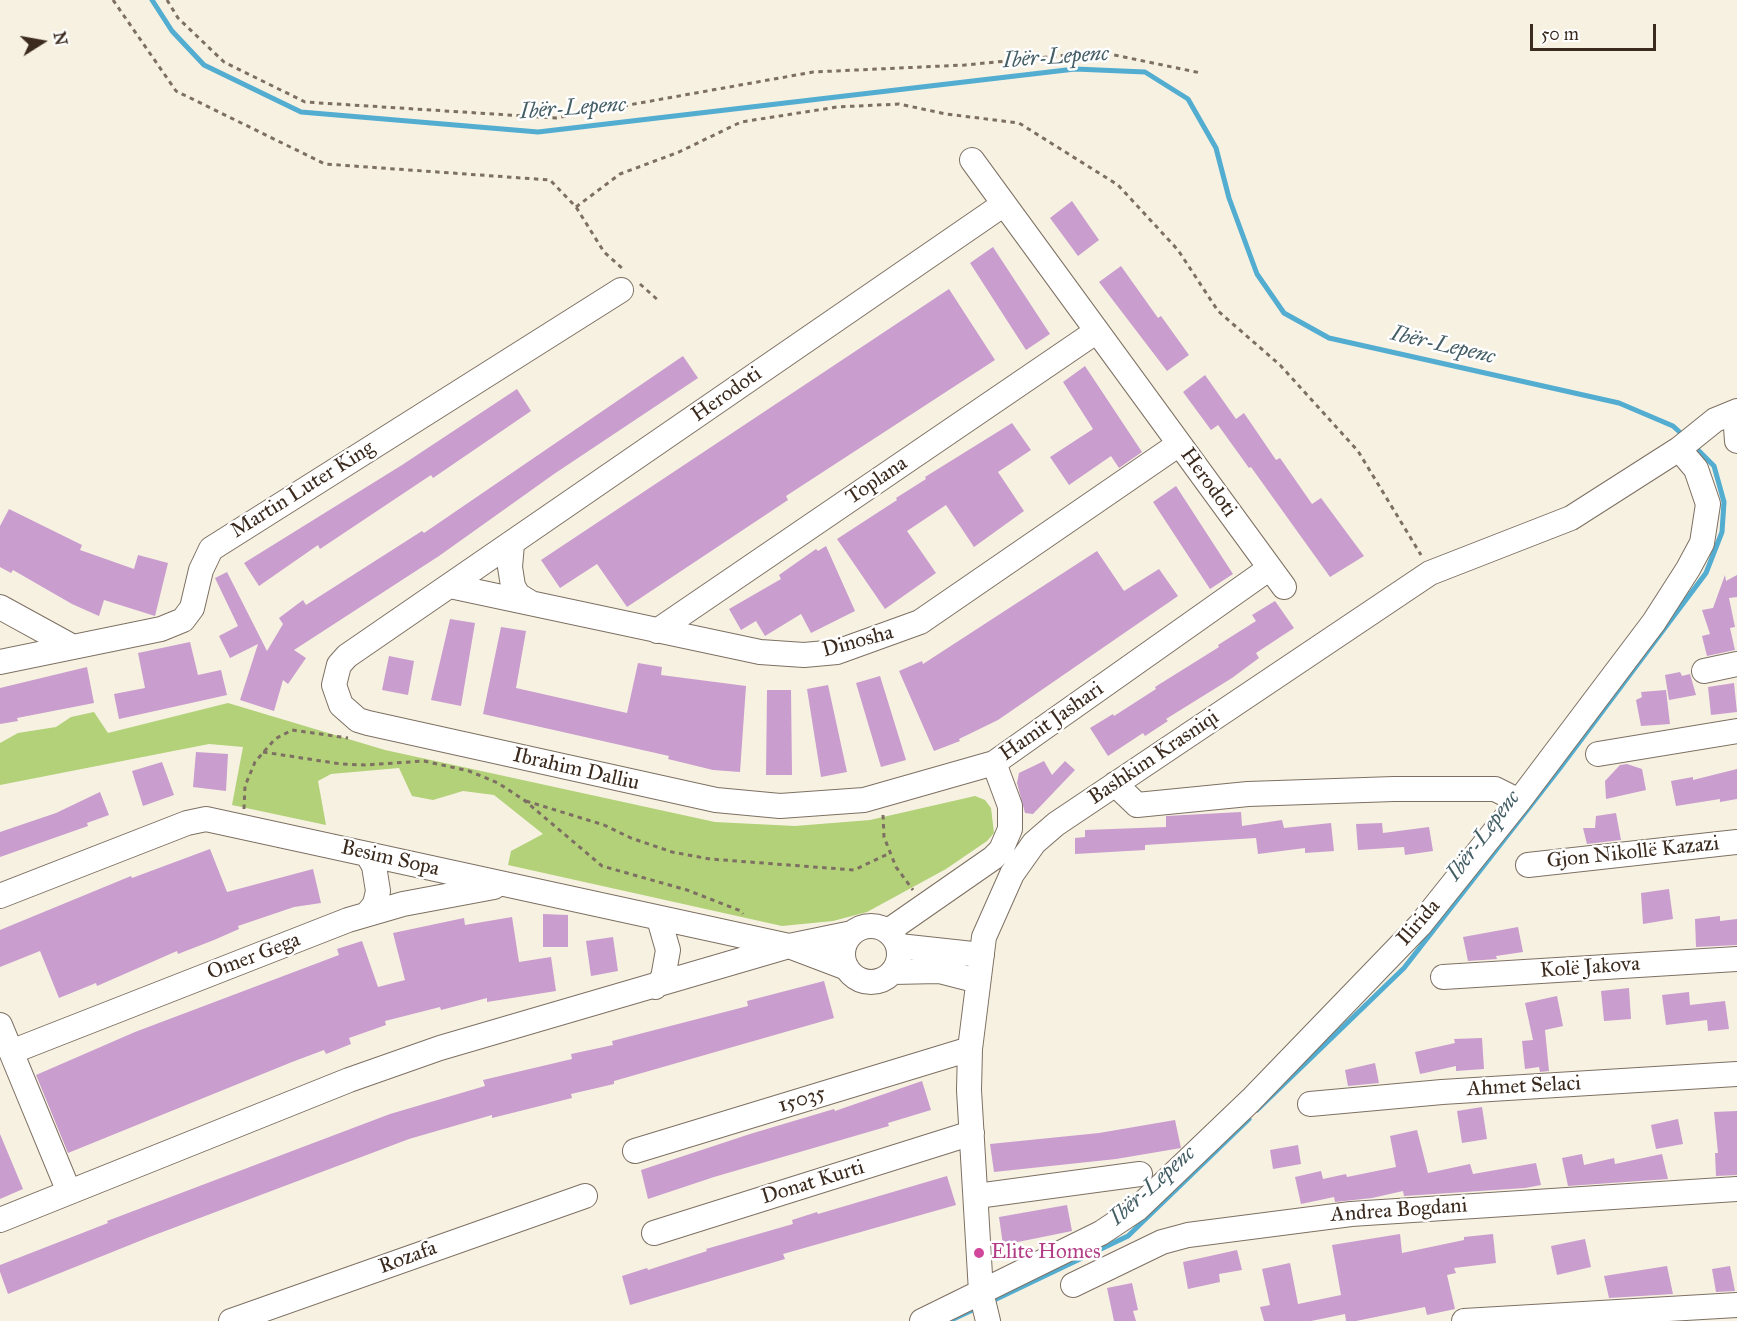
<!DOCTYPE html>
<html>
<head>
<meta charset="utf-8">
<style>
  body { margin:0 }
  #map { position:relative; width:1737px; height:1321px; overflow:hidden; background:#f7f1e2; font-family:"IM FELL Great Primer",serif }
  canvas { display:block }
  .north { position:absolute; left:12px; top:12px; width:60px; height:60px; -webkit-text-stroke:4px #fff; paint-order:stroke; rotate:79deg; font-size:16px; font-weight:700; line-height:24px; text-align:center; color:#3b2a1e }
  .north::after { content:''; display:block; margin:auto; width:21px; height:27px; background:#3b2a1e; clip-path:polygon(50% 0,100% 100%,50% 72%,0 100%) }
  .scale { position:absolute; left:1530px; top:24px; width:126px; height:27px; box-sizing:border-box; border:3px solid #3b2a1e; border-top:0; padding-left:8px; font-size:18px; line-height:21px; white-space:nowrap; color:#3b2a1e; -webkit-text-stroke:4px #fff; paint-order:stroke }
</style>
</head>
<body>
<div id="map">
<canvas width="1737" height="1321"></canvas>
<div class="north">N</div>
<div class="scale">50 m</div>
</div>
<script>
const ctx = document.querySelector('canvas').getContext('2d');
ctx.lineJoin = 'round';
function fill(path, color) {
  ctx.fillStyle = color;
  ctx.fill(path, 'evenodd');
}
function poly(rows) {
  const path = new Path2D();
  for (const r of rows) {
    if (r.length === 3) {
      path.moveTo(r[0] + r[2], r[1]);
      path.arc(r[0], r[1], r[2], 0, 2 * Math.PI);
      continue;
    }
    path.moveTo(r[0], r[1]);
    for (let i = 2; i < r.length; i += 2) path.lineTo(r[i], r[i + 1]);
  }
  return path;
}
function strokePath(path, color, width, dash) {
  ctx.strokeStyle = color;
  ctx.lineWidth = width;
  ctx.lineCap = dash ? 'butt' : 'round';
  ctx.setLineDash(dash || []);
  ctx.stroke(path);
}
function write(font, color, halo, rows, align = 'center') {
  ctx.font = font + ' "IM FELL Great Primer",serif';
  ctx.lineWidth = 5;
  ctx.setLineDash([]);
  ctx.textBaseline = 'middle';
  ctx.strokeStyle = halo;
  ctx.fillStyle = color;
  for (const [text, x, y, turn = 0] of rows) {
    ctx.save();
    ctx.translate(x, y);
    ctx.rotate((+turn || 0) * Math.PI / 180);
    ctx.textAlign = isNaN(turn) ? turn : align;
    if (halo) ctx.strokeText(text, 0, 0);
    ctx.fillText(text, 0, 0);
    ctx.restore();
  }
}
const green = poly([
  [228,703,385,750,715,822,795,826,870,820,975,796,985,800,991,808,994,833,987,841,946,869,867,912,833,921,782,926,508,865,511,851,543,834,494,795,463,791,433,800,412,796,399,768,331,774,318,781,326,825,232,805,243,747,209,744,0,785,0,743,18,733,56,727,71,717,94,712,108,733]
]);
const stream = poly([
  [152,0,172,31,204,65,301,112,538,132,1075,69,1145,72,1188,99,1216,148,1229,198,1257,274,1284,313,1329,338,1619,403,1673,426,1684,436],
  [1257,1110,1404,968,1560,768,1706,573,1722,532,1724,502,1714,466,1693,445],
  [990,1302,1128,1236,1249,1119],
  [949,1321,979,1307]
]);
const building = poly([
  [1072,201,1099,240,1078,256,1050,218],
  [993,247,1050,334,1026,350,970,263],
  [1121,266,1158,318,1161,316,1189,355,1167,371,1099,282],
  [949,289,995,360,786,496,788,500,627,607,597,564,560,588,541,560],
  [683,356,698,378,554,474,439,556,294,650,306,658,288,684,283,680,274,711,240,700,258,644,230,658,219,636,238,626,215,578,227,572,267,651,283,624,279,618,303,600,306,605,422,531,424,533],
  [1085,366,1142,452,1119,468,1111,456,1069,485,1050,457,1093,429,1063,382],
  [1205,375,1236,419,1244,413,1276,460,1280,458,1312,504,1321,498,1364,556,1330,577,1251,467,1249,468,1218,425,1211,430,1183,392],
  [517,389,531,411,433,478,431,475,320,549,318,545,259,586,244,563,402,465],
  [1012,423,1031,450,998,472,1024,511,974,547,946,505,907,531,936,573,885,609,837,539,897,500,896,498,926,479,925,477],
  [1176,486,1233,574,1210,589,1153,502],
  [9,509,82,545,80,550,134,569,138,555,168,563,155,616,104,600,99,616,72,604,13,570,11,573,0,567,0,526],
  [826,546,855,611,811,633,801,614,765,636,756,621,741,630,729,609,781,579,779,575,816,549,818,551],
  [1097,551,1124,591,1159,569,1178,596,998,720,959,739,960,741,934,751,899,671,922,661,923,664],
  [1725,575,1726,581,1737,575,1737,597,1729,598,1735,627,1730,628,1735,650,1707,656,1702,636,1710,634,1702,610,1713,608],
  [1275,601,1294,628,1256,653,1259,658,1232,678,1166,719,1168,721,1145,736,1143,733,1108,756,1090,728,1113,714,1114,716,1156,689,1155,687,1219,647,1218,645,1256,621,1252,615],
  [450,619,475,623,461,706,431,700],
  [501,627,526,631,516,688,627,713,638,663,662,667,661,675,746,686,740,772,713,770,668,759,669,756,483,714],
  [190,642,198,675,221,670,227,695,119,719,114,694,145,688,138,653],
  [389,656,414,661,408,695,382,690],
  [87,667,94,703,17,718,18,721,0,724,0,688],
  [1680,672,1682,676,1690,674,1696,695,1669,700,1665,675],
  [880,676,906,760,881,767,856,683],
  [1734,683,1737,712,1711,715,1708,687],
  [828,685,847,772,821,777,807,689],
  [767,690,791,690,792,775,766,775],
  [1666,690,1670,724,1641,726,1636,700,1642,697,1641,692],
  [196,752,228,754,226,791,193,787],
  [1044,761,1052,775,1065,761,1075,770,1033,814,1025,813,1017,783,1019,773],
  [162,762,174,795,143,806,132,771],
  [1627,764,1642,769,1646,790,1606,799,1605,781,1620,765],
  [1737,769,1737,799,1720,802,1720,799,1676,806,1671,781,1693,777,1693,780],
  [100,792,109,815,87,823,88,826,0,857,0,832,56,813],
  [1241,812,1242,826,1282,820,1284,828,1331,823,1334,851,1305,853,1305,848,1258,854,1256,838,1145,845,1145,850,1075,854,1075,838,1085,837,1085,830,1166,827,1166,816],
  [1616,813,1621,840,1587,844,1583,828,1595,828,1596,816],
  [1382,823,1383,833,1429,827,1433,851,1405,855,1404,847,1358,850,1356,824],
  [210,849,227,892,313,869,321,903,294,907,238,926,239,929,214,940,178,954,177,951,97,986,96,983,59,998,40,951,0,967,0,930,131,876,132,878],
  [1669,889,1673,919,1643,924,1641,893],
  [543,914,568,915,568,947,543,947],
  [1720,916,1720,921,1737,919,1737,945,1696,947,1695,919],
  [512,917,519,962,551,957,556,991,487,1002,487,998,441,1010,440,1007,385,1021,386,1025,349,1038,351,1044,326,1054,324,1050,292,1062,68,1153,36,1075,135,1032,339,955,337,949,362,941,378,987,405,980,393,933,464,918,465,925],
  [1518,927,1523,952,1496,956,1497,959,1468,961,1463,937],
  [613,937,618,971,591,976,586,941],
  [824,981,834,1018,614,1081,614,1084,571,1094,572,1098,492,1118,492,1115,409,1139,152,1236,8,1294,0,1272,0,1265,108,1223,107,1221,390,1114,485,1086,483,1080,572,1059,571,1054,613,1045,612,1041,748,1006,747,1001],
  [1629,988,1631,1019,1604,1021,1601,991],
  [1689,992,1690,1005,1725,1001,1729,1029,1708,1031,1707,1020,1666,1025,1662,995],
  [1557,996,1563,1026,1545,1030,1549,1071,1540,1072,1539,1067,1525,1069,1522,1041,1533,1040,1525,1003],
  [1482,1038,1484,1069,1456,1071,1456,1066,1420,1074,1415,1052,1455,1043,1454,1039],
  [1375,1063,1379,1083,1348,1086,1345,1070],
  [922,1081,931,1110,888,1123,889,1126,714,1177,648,1199,641,1170,750,1134,834,1109,835,1111],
  [1482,1107,1487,1139,1462,1143,1457,1111],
  [1737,1111,1737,1175,1716,1176,1715,1153,1718,1153,1714,1112],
  [1678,1119,1683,1144,1656,1149,1651,1125],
  [1175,1120,1181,1148,1116,1159,994,1172,990,1144,1099,1133],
  [1417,1130,1428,1173,1470,1164,1473,1174,1536,1163,1541,1185,1525,1188,1404,1196,1403,1191,1372,1198,1335,1202,1334,1197,1301,1204,1295,1177,1321,1171,1323,1179,1346,1174,1347,1177,1396,1167,1390,1136],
  [0,1134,23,1189,0,1199],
  [1298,1145,1301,1164,1273,1169,1270,1150],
  [1582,1154,1584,1165,1614,1158,1615,1164,1662,1154,1668,1179,1568,1186,1562,1158],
  [947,1176,956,1205,783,1254,785,1259,630,1305,622,1276,647,1268,648,1270,707,1251,706,1249,793,1224,792,1220,817,1212,818,1214],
  [1067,1205,1072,1231,1003,1245,999,1217],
  [1400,1234,1402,1253,1464,1240,1464,1237,1493,1234,1496,1263,1454,1268,1456,1273,1447,1275,1455,1309,1427,1315,1425,1307,1356,1321,1346,1321,1345,1314,1311,1321,1264,1321,1260,1307,1270,1305,1262,1269,1290,1263,1298,1304,1341,1295,1332,1245],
  [1585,1239,1591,1267,1557,1275,1551,1246],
  [1237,1250,1242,1270,1219,1274,1220,1282,1188,1289,1183,1262],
  [1667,1266,1673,1294,1609,1298,1604,1276],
  [1730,1266,1735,1291,1716,1292,1712,1269],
  [1132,1283,1138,1310,1133,1311,1136,1321,1114,1321,1107,1288]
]);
const path = poly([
  [113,0,176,91,325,164,550,180,576,207,604,252,624,270],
  [167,0,178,18,224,62,305,102,556,118,813,72,965,65,1100,52,1201,73],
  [576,207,620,174,679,152,741,122,837,107,899,104,946,114,1019,123,1118,185,1178,250,1218,311,1280,365,1358,451,1421,555],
  [640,284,659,301],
  [263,752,341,764,365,765,424,761,469,771,498,783,524,800,602,866,687,890,741,911,743,914],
  [526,801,604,825,631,838,672,852,710,859,854,870,890,853],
  [244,809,245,786,255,762,275,739,292,730,348,738],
  [883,815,884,837,896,867,913,890]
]);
const minor = poly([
  [972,160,1284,587],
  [1004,204,347,656,339,665,334,685,341,705,358,720,368,723,716,800,780,806,864,800,994,763,1270,568],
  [1735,413,1737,441],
  [512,544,510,567,513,586,518,595,531,603],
  [450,586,760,652,804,655,837,652,920,622,1179,444],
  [0,607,73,647],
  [657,631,1097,331],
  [0,662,161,629,183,620,192,608,201,570,211,549,621,290],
  [1704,671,1737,664],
  [1598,754,1737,731],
  [1115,784,1137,805,1248,794,1394,789,1495,789,1519,801],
  [1528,865,1737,842],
  [0,896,187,823,206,819,789,946,847,968],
  [367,914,375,904,378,891,374,866,367,854],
  [871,954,28],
  [888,931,993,858,1001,850,1010,829,1010,806,994,763],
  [899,946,982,955],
  [893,972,939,971,978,981],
  [1443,977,1737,959],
  [655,987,663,978,668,950,659,919],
  [0,1025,69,1192],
  [11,1052,348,920,403,904,494,887],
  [1310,1104,1442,1092,1737,1074],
  [635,1151,970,1049],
  [977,1196,1140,1174],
  [0,1220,349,1080,440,1048,789,946,852,933],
  [654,1233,972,1133],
  [1073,1285,1162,1242,1188,1235,1351,1214,1737,1189],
  [231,1321,585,1196],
  [922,1321,1101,1233,1137,1209,1251,1100,1420,925,1519,801,1654,622,1688,569,1702,543,1708,504,1696,469,1679,449],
  [988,1321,981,1292,969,1090,970,1049,984,937,1012,874,1034,843,1056,824,1430,573,1571,518,1679,449,1715,420,1737,411],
  [1464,1321,1737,1305]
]);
const markers = [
  [979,1253,6,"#d1479c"]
];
const streetNames = [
  ["Herodoti",727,395,-35],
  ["Toplana",877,481,-34],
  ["Herodoti",1208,483,54],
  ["Martin Luter King",303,490,-32],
  ["Dinosha",858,642,-15],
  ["Hamit Jashari",1052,722,-35],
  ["Bashkim Krasniqi",1154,758,-34],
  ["Ibrahim Dalliu",576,770,13],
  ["Gjon Nikollë Kazazi",1633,853,-6],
  ["Besim Sopa",390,859,13],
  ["Ilirida",1419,923,-49],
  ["Omer Gega",254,957,-21],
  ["Kolë Jakova",1590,968,-4],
  ["Ahmet Selaci",1524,1087,-3],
  ["15035",802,1100,-17],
  ["Donat Kurti",813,1183,-17],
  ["Andrea Bogdani",1399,1211,-4],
  ["Rozafa",408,1258,-20]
];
const hotelNames = [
  ["Elite Homes",991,1253]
];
const waterNames = [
  ["Ibër-Lepenc",1056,58,-4],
  ["Ibër-Lepenc",573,109,-4],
  ["Ibër-Lepenc",1443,346,13],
  ["Ibër-Lepenc",1484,836,-53],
  ["Ibër-Lepenc",1153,1186,-42]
];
fill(green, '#b2d178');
strokePath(stream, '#52add0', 5);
fill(building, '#c99dce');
strokePath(minor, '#7d7063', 26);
strokePath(path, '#7d7063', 3, [4.5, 4.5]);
strokePath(minor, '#fff', 24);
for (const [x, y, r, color] of markers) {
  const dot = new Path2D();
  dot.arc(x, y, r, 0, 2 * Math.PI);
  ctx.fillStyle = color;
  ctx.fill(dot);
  strokePath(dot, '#fff', 2);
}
write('21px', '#3b2a1e', '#fff', streetNames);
write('21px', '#b23c85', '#fff', hotelNames, 'left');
write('italic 22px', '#445e65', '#fff', waterNames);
</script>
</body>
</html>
